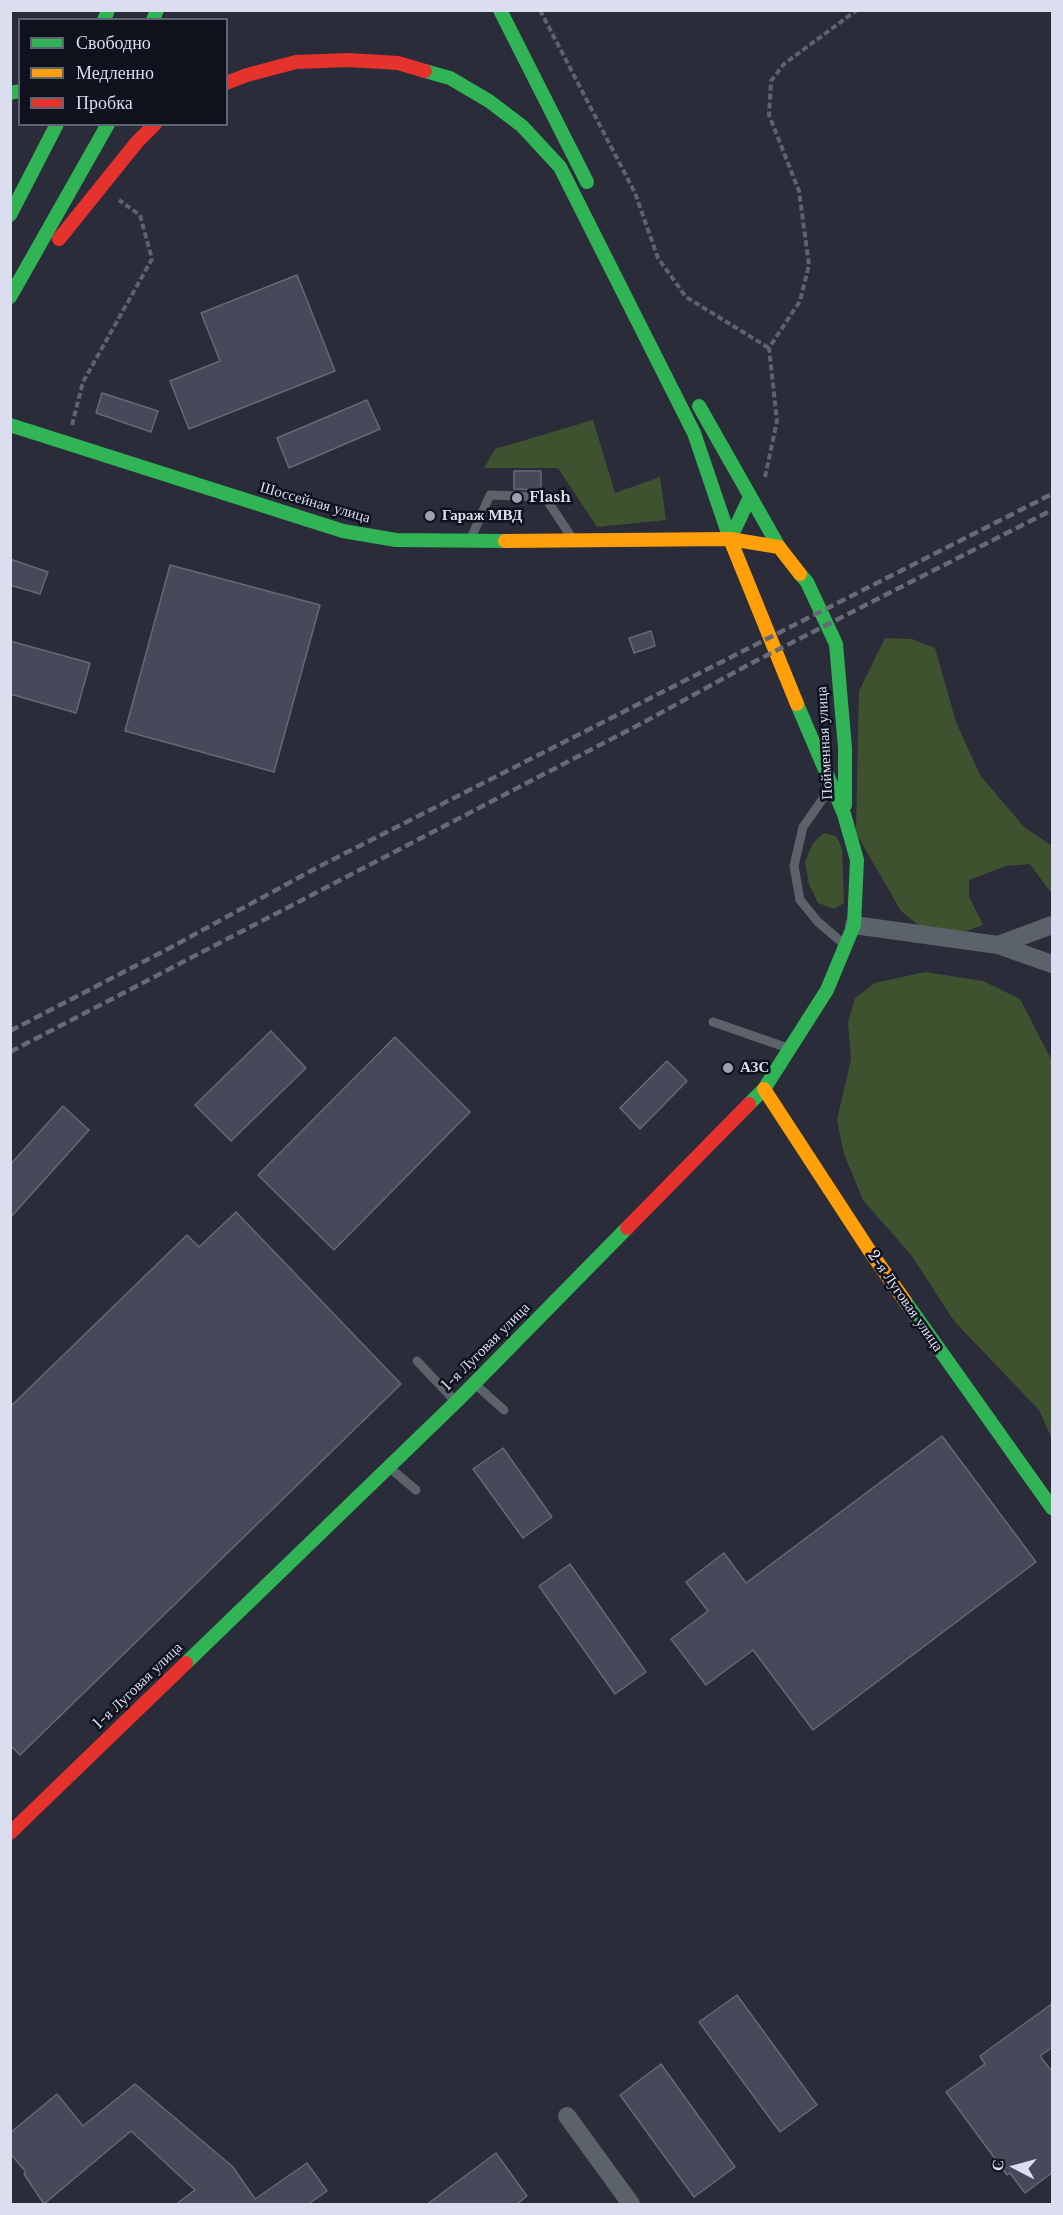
<!DOCTYPE html>
<html>
<head>
<meta charset="utf-8">
<style>
  body { margin:0 }
  #map { position:relative; width:1063px; height:2215px; overflow:hidden; background:#2a2c3a; font-family:"Libre Baskerville",serif }
  canvas { display:block }
  .frame { position:absolute; inset:0; border:12px solid #dadeef; pointer-events:none }
  .legend { position:absolute; left:18px; top:18px; width:210px; height:108px; box-sizing:border-box; background:#0f111d; border:2px solid #606371; margin:0; padding:8px 10px; list-style:none; font-size:18px; color:#dadeef }
  .legend li { display:flex; align-items:center; gap:12px; height:30px }
  .legend b { width:30px; border:2px solid #606371 }
  .north { position:absolute; left:985px; top:2137px; width:60px; height:60px; -webkit-text-stroke:4px #0f111d; paint-order:stroke; rotate:276deg; font-size:16px; font-weight:700; line-height:24px; text-align:center; color:#dadeef }
  .north::after { content:''; display:block; margin:auto; width:21px; height:27px; background:#dadeef; clip-path:polygon(50% 0,100% 100%,50% 72%,0 100%) }
</style>
</head>
<body>
<div id="map">
<canvas width="1063" height="2215"></canvas>
<div class="frame"></div>
<ul class="legend">
<li><b style="height:8px;background:#30b455"></b>Свободно</li>
<li><b style="height:8px;background:#ff9f0a"></b>Медленно</li>
<li><b style="height:8px;background:#e5322d"></b>Пробка</li>
</ul>
<div class="north">С</div>
</div>
<script>
const ctx = document.querySelector('canvas').getContext('2d');
ctx.lineJoin = 'round';
function fill(path, color) {
  ctx.fillStyle = color;
  ctx.fill(path, 'evenodd');
}
function poly(rows) {
  const path = new Path2D();
  for (const r of rows) {
    path.moveTo(r[0], r[1]);
    for (let i = 2; i < r.length; i += 2) path.lineTo(r[i], r[i + 1]);
  }
  return path;
}
function strokePath(path, color, width, dash) {
  ctx.strokeStyle = color;
  ctx.lineWidth = width;
  ctx.lineCap = dash ? 'butt' : 'round';
  ctx.setLineDash(dash || []);
  ctx.stroke(path);
}
function write(font, color, halo, rows, align = 'center') {
  ctx.font = font + ' "Libre Baskerville",serif';
  ctx.lineWidth = 5;
  ctx.setLineDash([]);
  ctx.textBaseline = 'middle';
  ctx.strokeStyle = halo;
  ctx.fillStyle = color;
  for (const [text, x, y, turn = 0] of rows) {
    ctx.save();
    ctx.translate(x, y);
    ctx.rotate((+turn || 0) * Math.PI / 180);
    ctx.textAlign = isNaN(turn) ? turn : align;
    if (halo) ctx.strokeText(text, 0, 0);
    ctx.fillText(text, 0, 0);
    ctx.restore();
  }
}
const green = poly([
  [593,420,615,493,660,477,666,520,597,527,558,468,484,468,495,449],
  [885,638,912,639,935,648,956,722,980,775,1024,827,1052,846,1052,894,1030,864,1006,866,969,880,969,897,983,925,964,932,925,931,901,911,856,833,859,691],
  [824,833,836,836,842,848,844,903,834,909,818,903,809,884,805,862,813,843],
  [925,972,983,981,1020,999,1052,1061,1052,1439,1039,1410,954,1321,912,1256,863,1200,844,1154,837,1120,851,1059,848,1022,855,998,875,983]
]);
const building = poly([
  [297,275,335,371,189,429,170,381,220,361,201,313,297,275],
  [102,393,158,411,151,432,96,413,102,393],
  [367,400,380,429,289,468,277,438,367,400],
  [514,471,541,471,541,490,514,489,514,471],
  [10,559,48,572,40,594,10,585,10,559],
  [170,565,320,605,274,772,125,731,170,565],
  [651,631,655,646,634,653,629,638,651,631],
  [10,641,90,663,76,713,10,694,10,641],
  [271,1031,306,1068,231,1141,195,1105,271,1031],
  [395,1037,470,1112,334,1250,258,1175,395,1037],
  [667,1061,687,1081,640,1129,620,1108,667,1061],
  [63,1106,89,1130,10,1218,10,1165,63,1106],
  [236,1212,401,1384,20,1755,10,1745,10,1407,187,1235,199,1247,236,1212],
  [942,1436,1036,1562,813,1730,753,1650,706,1685,671,1639,708,1611,686,1582,724,1553,746,1583,942,1436],
  [503,1448,552,1517,523,1538,473,1469,503,1448],
  [570,1564,646,1672,615,1694,539,1586,570,1564],
  [737,1995,817,2105,780,2132,699,2022,737,1995],
  [1053,2003,1053,2047,1040,2056,1053,2073,1053,2172,1025,2193,1010,2173,1007,2175,946,2092,985,2064,980,2056,1053,2003],
  [661,2064,735,2167,694,2197,620,2095,661,2064],
  [135,2084,233,2167,255,2199,307,2163,327,2191,307,2205,175,2205,195,2190,131,2131,44,2204,24,2174,26,2172,10,2153,10,2133,57,2094,83,2126,135,2084],
  [496,2153,527,2196,516,2205,426,2205,496,2153]
]);
const path = poly([
  [540,10,635,193,658,258,686,297,769,348],
  [72,425,83,382,152,259,140,215,119,200],
  [765,477,777,421,769,348,800,301,809,265,799,191,769,115,771,81,784,64,857,10]
]);
const lane = poly([
  [471,538,490,495,545,497,572,538],
  [829,790,803,827,794,866,800,900,818,922,844,944],
  [713,1022,788,1048],
  [417,1361,455,1401],
  [476,1385,504,1410],
  [391,1469,416,1490]
]);
const street = poly([
  [854,925,998,945,1052,925],
  [998,945,1052,964],
  [567,2116,631,2204]
]);
const fast = poly([
  [500,10,587,182],
  [104,20,108,10],
  [153,20,157,10],
  [425,71,450,78,489,101,522,126,560,167,694,433,730,539],
  [10,93,20,91],
  [10,215,57,124],
  [10,297,108,124],
  [699,406,779,547],
  [10,425,343,531,396,540,505,541],
  [730,539,750,497],
  [800,574,807,582,836,644,845,748,845,805],
  [749,1104,764,1089,827,990,854,925,857,860,844,814,797,704],
  [905,1301,1052,1508],
  [186,1663,456,1402,627,1228]
]);
const slow = poly([
  [730,539,797,704],
  [505,541,730,539,779,547,800,574],
  [764,1089,869,1250,905,1301]
]);
const jam = poly([
  [226,83,247,75,296,62,348,60,398,63,425,71],
  [59,239,137,142,155,124],
  [627,1228,749,1104],
  [10,1833,186,1663]
]);
const rail = poly([
  [10,1031,166,950,320,866,1052,494],
  [10,1052,646,721,746,666,1052,510]
]);
const markers = [
  [517,498,6,"#9ca0b0"],
  [430,516,6,"#9ca0b0"],
  [728,1068,6,"#9ca0b0"]
];
const poiNames = [
  ["Flash",529,498],
  ["Гараж МВД",442,516],
  ["АЗС",740,1068]
];
const streetNames = [
  ["Шоссейная улица",315,503,16],
  ["Пойменная улица",825,743,-93],
  ["2-я Луговая улица",905,1301,55],
  ["1-я Луговая улица",486,1347,-45],
  ["1-я Луговая улица",138,1686,-44]
];
fill(green, '#3f522f');
fill(building, '#464959');
strokePath(building, '#666875', 1.5);
strokePath(path, '#5e626b', 4, [6, 3]);
strokePath(lane, '#5c626a', 9);
strokePath(street, '#5c626a', 18);
strokePath(fast, '#30b455', 14);
strokePath(slow, '#ff9f0a', 14);
strokePath(jam, '#e5322d', 14);
strokePath(rail, '#666a74', 4.5, [9, 4.5]);
for (const [x, y, r, color] of markers) {
  const dot = new Path2D();
  dot.arc(x, y, r, 0, 2 * Math.PI);
  ctx.fillStyle = color;
  ctx.fill(dot);
  strokePath(dot, '#0f111d', 2);
}
write('bold 15px', '#dadeef', '#0f111d', poiNames, 'left');
write('15px', '#dadeef', '#0f111d', streetNames);
</script>
</body>
</html>
